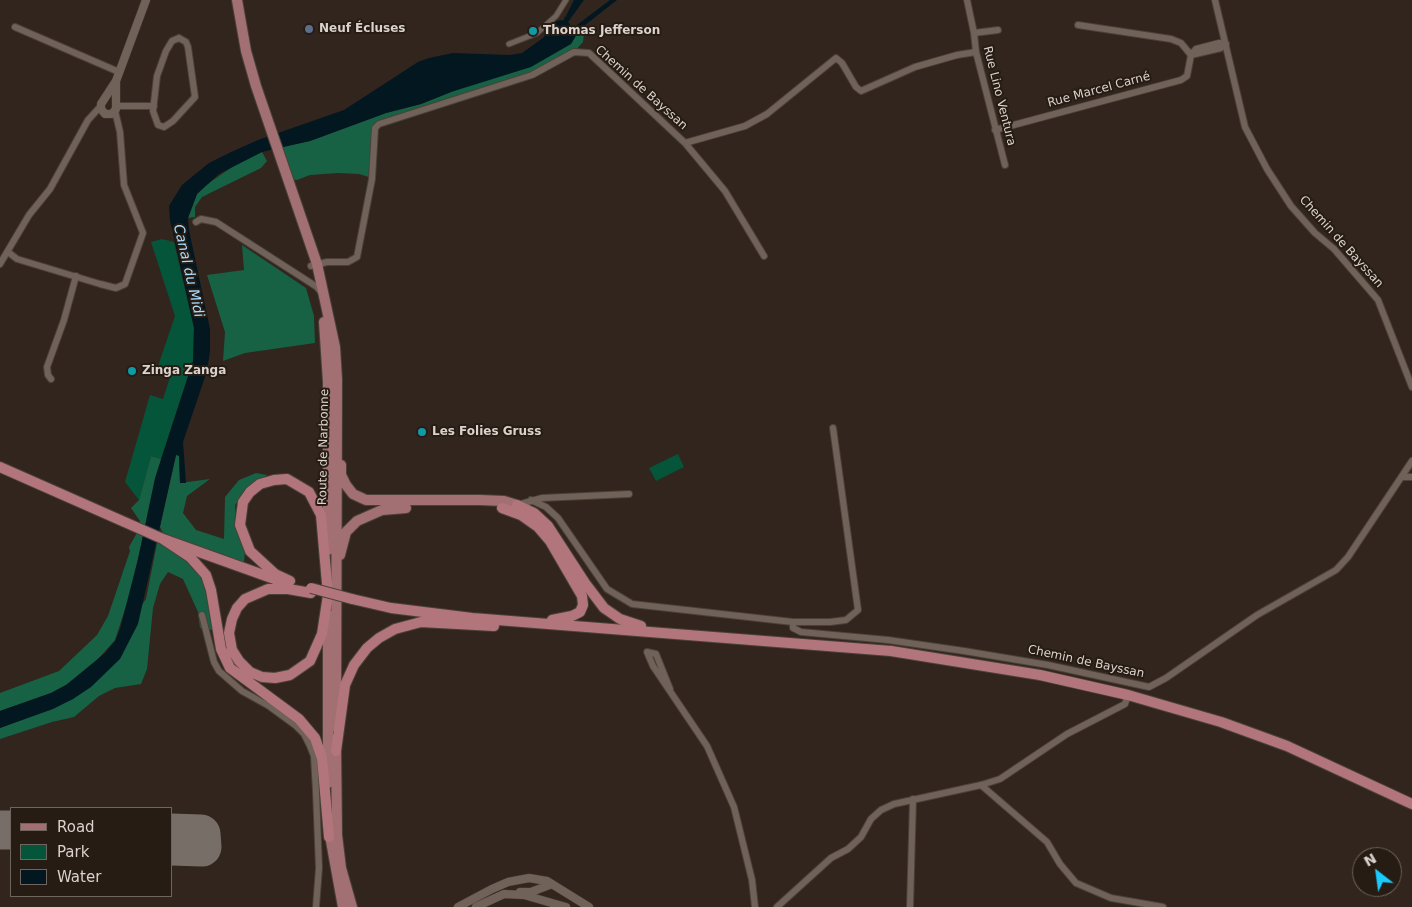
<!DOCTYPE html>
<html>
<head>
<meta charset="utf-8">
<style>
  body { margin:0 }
  #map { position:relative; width:1412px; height:907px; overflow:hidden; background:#31251d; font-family:"DejaVu Sans",sans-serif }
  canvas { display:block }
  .legend { position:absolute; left:10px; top:807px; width:162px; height:90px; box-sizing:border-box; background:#271c14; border:1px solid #6f655e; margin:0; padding:6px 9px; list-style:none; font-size:15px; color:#dad2cd }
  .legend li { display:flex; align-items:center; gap:10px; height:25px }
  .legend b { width:25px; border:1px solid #6f655e }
  .north { position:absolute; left:1352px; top:847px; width:50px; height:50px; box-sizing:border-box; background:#271c14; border:1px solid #6f655e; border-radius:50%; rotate:330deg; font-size:14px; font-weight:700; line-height:20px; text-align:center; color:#dad2cd }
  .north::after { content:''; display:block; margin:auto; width:18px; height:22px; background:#1acafc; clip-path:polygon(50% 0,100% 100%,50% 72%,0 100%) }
</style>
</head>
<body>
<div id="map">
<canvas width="1412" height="907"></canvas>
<ul class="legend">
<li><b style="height:6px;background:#a27073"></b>Road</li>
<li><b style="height:14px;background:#05553a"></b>Park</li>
<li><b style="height:14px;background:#031721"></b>Water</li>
</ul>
<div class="north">N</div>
</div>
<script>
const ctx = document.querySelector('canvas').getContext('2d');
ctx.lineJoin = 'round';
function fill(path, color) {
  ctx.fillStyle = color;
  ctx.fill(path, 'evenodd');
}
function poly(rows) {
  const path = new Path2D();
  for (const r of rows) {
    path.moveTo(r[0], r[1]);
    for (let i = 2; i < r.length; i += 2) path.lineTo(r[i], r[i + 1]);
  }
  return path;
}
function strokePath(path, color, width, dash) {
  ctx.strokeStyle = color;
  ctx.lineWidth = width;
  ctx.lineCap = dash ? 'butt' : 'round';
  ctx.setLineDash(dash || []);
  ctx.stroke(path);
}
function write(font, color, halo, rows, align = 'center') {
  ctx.font = font + ' "DejaVu Sans",sans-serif';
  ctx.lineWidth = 4;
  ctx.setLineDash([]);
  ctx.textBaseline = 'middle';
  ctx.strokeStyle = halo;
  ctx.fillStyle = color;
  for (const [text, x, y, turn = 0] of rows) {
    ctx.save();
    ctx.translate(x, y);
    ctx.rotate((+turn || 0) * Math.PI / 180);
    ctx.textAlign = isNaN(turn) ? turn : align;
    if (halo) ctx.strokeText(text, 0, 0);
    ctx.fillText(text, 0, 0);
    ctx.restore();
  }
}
const green = poly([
  [162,239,174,242,194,328,193,361,161,459,151,456,139,500,125,482,150,395,163,399,171,374,157,369,175,316,151,242],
  [678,454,684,467,656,481,649,468]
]);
const forest = poly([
  [578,31,584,34,583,42,574,52,542,70,375,128,372,178,359,174,338,173,310,175,297,180,288,179,280,155,283,146,310,141,386,113,421,104,571,44],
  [262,152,267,161,261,168,202,197,195,207,195,217,188,218,197,194,206,185,235,165],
  [242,245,306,288,314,316,315,343,245,353,223,361,225,332,207,275,244,270],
  [176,455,179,455,180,483,210,479,187,496,183,513,196,530,224,539,225,497,239,480,256,473,267,475,248,489,235,505,237,528,245,551,244,562,164,535,160,527],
  [151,456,161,459,130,594,115,640,90,668,66,685,51,693,0,711,0,693,59,671,97,635,108,616,130,551,129,547,138,531,140,521,131,508,139,500],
  [158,538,201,568,217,624,212,630,200,628,198,612,183,579,168,572,160,584,153,608,147,669,141,684,115,688,99,696,74,717,52,722,0,739,0,728,73,699,146,599]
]);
const water = poly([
  [574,0,584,0,568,22,573,28,610,0,617,0,580,29,571,44,531,67,451,92,421,104,386,113,310,141,262,152,219,174,197,194,188,218,189,230,210,329,210,351,207,371,183,442,186,483,180,483,179,456,176,455,138,624,120,659,91,687,73,699,53,709,0,728,0,711,51,693,66,685,105,653,115,641,120,629,138,559,155,478,193,361,194,328,170,220,169,206,182,185,209,163,229,153,258,140,344,110,418,62,429,58,453,53,510,55,522,53,543,38,556,21,564,20,565,16,567,18,566,16]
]);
const runway = poly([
  [0,830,11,830],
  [171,833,201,834,202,847,171,846]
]);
const pedestrian = poly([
  [509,44,537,33,556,16,566,0]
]);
const minor = poly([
  [967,0,974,33,976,52,1005,165],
  [1215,0,1245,127,1267,169,1291,206,1315,233,1334,249,1378,300,1412,387],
  [1078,25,1171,39,1181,43,1191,55],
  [15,27,119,72],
  [974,33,998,30],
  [179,38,186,42,188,47,195,97,173,121,164,127,158,125,153,111,157,76,166,51,172,41,179,38],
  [1191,55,1221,48,1226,44],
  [117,106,154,106],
  [995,130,1181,80,1187,76,1191,55,1196,49,1219,43,1226,44],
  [685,143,745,126,767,114,836,58,842,63,856,87,861,91,915,67,957,55,976,52],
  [196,222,201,219,216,222,317,287,322,293],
  [8,252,17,259,100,284,116,288,125,284,143,233,124,185,120,132,115,111],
  [0,264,29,215,50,189,88,120,100,107],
  [311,266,327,262,348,262,357,257,372,179,375,128,379,124,532,75,574,52,589,53,685,143,725,191,764,256],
  [51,379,48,375,47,367,64,320,76,276],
  [1402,477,1412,477],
  [531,500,546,507,558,518,607,589,632,604,793,622,830,622,846,620,858,610,833,428],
  [517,505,542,498,629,494],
  [202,615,214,662,219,671,242,691,269,706,295,725,304,734,310,746,314,756,316,792,319,868,316,907],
  [793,622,793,628,801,632,888,640,964,651,1048,665,1149,687,1166,678,1257,615,1336,570,1348,557,1412,461],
  [670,689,656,654,647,652,653,666,707,746,734,807,752,880,755,907],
  [981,785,1047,842,1060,864,1076,883,1111,898,1163,907],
  [777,907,831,858,848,849,861,837,871,819,881,810,894,804,981,785,1000,779,1067,734,1125,704,1128,695],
  [910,907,913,799]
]);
const tertiary = poly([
  [116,81,116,109,112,114,105,114,101,109,101,104,116,81,146,0],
  [520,892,531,892,552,884],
  [458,907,492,889,508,882,529,878,547,881,589,907],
  [476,907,504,894,524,895,566,907]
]);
const primary = poly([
  [237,0,246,51,256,86,317,264,335,347,337,379,336,727],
  [324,322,328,382,328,550],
  [341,465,341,475,346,485,353,494,366,500,480,500,504,501,517,505],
  [340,555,346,532,357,521,382,510,406,508],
  [328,615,328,783],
  [336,744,337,835,341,868,352,907],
  [329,830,343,907]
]);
const trunk = poly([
  [0,467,163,539,280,581],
  [517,505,534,513,548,526,585,583,604,608,620,619,641,626],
  [502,508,521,515,538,527,550,541,582,596,583,605,580,612,572,616,552,620],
  [163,539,190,557,206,575,211,590,221,649,230,668,299,719,315,738,322,758,329,837],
  [290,581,275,574,250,551,240,525,243,502,250,492,260,484,274,480,287,479,309,492,321,515,328,595,322,634,310,661,290,675,275,678,262,677,250,672,239,661,232,650,229,633,232,619,237,608,245,599,268,589,288,589,311,593],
  [352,599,391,608,472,618,891,651,1040,675,1128,695,1221,722,1287,746,1412,804],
  [336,751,345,685,354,665,367,648,379,638,395,629,421,622,494,626]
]);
const trunkBridge = poly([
  [311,588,352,599]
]);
const markers = [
  [309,29,5,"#5c6f8a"],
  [533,31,5,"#0f9aa8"],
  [132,371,5,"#0f9aa8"],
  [422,432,5,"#0f9aa8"]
];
const poiNames = [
  ["Neuf Écluses",319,29],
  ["Thomas Jefferson",543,31],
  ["Zinga Zanga",142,371],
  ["Les Folies Gruss",432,432]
];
const streetNames = [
  ["Chemin de Bayssan",641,88,42],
  ["Rue Marcel Carné",1099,90,-15],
  ["Rue Lino Ventura",999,96,76],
  ["Chemin de Bayssan",1341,242,48],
  ["Route de Narbonne",324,447,-89],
  ["Chemin de Bayssan",1086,662,12]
];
const waterNames = [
  ["Canal du Midi",188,271,77]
];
fill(green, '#05553a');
fill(forest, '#176245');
fill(water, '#031721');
strokePath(runway, '#786e68', 39);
strokePath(pedestrian, '#4b413a', 7);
strokePath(minor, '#4b413a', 8);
strokePath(tertiary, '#4b413a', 9);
strokePath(primary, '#4b413a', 12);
strokePath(trunk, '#4b413a', 12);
strokePath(pedestrian, '#706259', 5);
strokePath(minor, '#706259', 6);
strokePath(tertiary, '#706259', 8);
strokePath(primary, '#a27073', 10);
strokePath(trunk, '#b3757c', 10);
strokePath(trunkBridge, '#4b413a', 12, []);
strokePath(trunkBridge, '#b3757c', 10);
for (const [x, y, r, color] of markers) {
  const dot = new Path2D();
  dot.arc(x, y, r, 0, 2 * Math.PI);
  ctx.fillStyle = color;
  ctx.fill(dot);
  strokePath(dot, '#271c14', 2);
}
write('bold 12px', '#dad2cd', '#271c14', poiNames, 'left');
write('12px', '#dad2cd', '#271c14', streetNames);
write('italic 14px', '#a8defd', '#271c14', waterNames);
</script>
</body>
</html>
